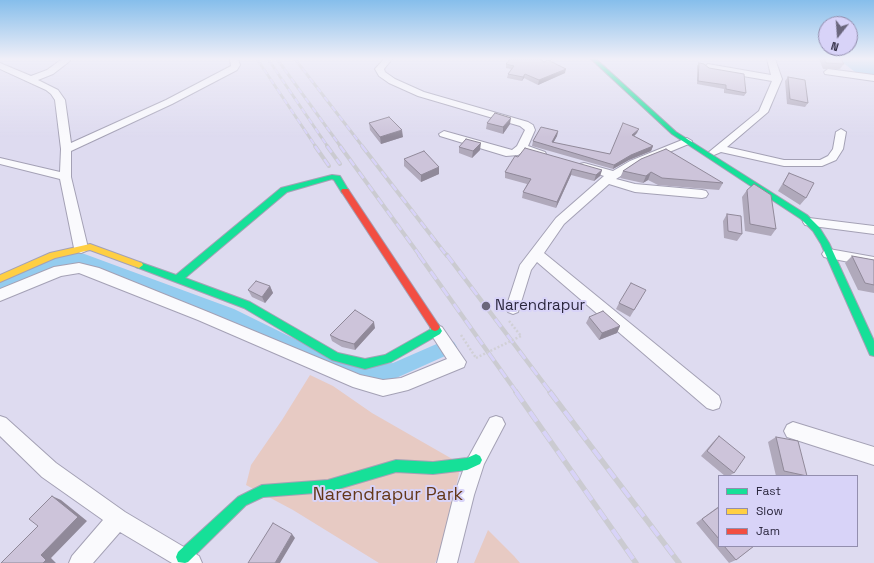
<!DOCTYPE html>
<html>
<head>
<meta charset="utf-8">
<style>
  body { margin:0 }
  #map { position:relative; width:874px; height:563px; overflow:hidden; background:#dedbf0; font-family:"Space Grotesk",sans-serif }
  canvas { display:block }
  .legend { position:absolute; left:718px; top:475px; width:140px; height:72px; box-sizing:border-box; background:#d8d3f8; border:1px solid #938eae; margin:0; padding:5px 7px; list-style:none; font-size:12px; color:#2b273e }
  .legend li { display:flex; align-items:center; gap:8px; height:20px }
  .legend b { width:20px; border:1px solid #938eae }
  .north { position:absolute; left:818px; top:16px; width:40px; height:40px; box-sizing:border-box; background:#d8d3f8; border:1px solid #938eae; border-radius:50%; rotate:197deg; font-size:11px; font-weight:700; line-height:16px; text-align:center; color:#2b273e }
  .north::after { content:''; display:block; margin:auto; width:14px; height:18px; background:#6a667c; clip-path:polygon(50% 0,100% 100%,50% 72%,0 100%) }
</style>
</head>
<body>
<div id="map">
<canvas width="874" height="563"></canvas>
<ul class="legend">
<li><b style="height:5px;background:#16e098"></b>Fast</li>
<li><b style="height:5px;background:#ffcf43"></b>Slow</li>
<li><b style="height:5px;background:#f24e42"></b>Jam</li>
</ul>
<div class="north">N</div>
</div>
<script>
const ctx = document.querySelector('canvas').getContext('2d');
ctx.lineJoin = 'round';
function fill(path, color) {
  ctx.fillStyle = color;
  ctx.fill(path, 'evenodd');
}
function poly(rows) {
  const path = new Path2D();
  for (const r of rows) {
    path.moveTo(r[0], r[1]);
    for (let i = 2; i < r.length; i += 2) path.lineTo(r[i], r[i + 1]);
  }
  return path;
}
function strokePath(path, color, width, dash) {
  ctx.strokeStyle = color;
  ctx.lineWidth = width;
  ctx.lineCap = dash ? 'butt' : 'round';
  ctx.setLineDash(dash || []);
  ctx.stroke(path);
}
function write(font, color, halo, rows, align = 'center') {
  ctx.font = font + ' "Space Grotesk",sans-serif';
  ctx.lineWidth = 4;
  ctx.setLineDash([]);
  ctx.textBaseline = 'middle';
  ctx.strokeStyle = halo;
  ctx.fillStyle = color;
  for (const [text, x, y, turn = 0] of rows) {
    ctx.save();
    ctx.translate(x, y);
    ctx.rotate((+turn || 0) * Math.PI / 180);
    ctx.textAlign = isNaN(turn) ? turn : align;
    if (halo) ctx.strokeText(text, 0, 0);
    ctx.fillText(text, 0, 0);
    ctx.restore();
  }
}
const green = poly([
  [310,375,333,386,372,413,461,464,442,550,435,563,379,563,293,510,246,485,251,465,282,420],
  [488,530,514,556,520,563,474,563]
]);
const water = poly([
  [840,59,874,59,874,77,859,75,842,62]
]);
const canal = poly([
  [79,252,234,309,303,343,355,363,374,365,393,363,448,339,454,342,457,347,454,352,394,379,374,381,354,379,291,353,222,319,78,264,64,265,0,292,0,279,57,255,79,252]
]);
const path = poly([
  [509,321,521,336],
  [461,335,476,358]
]);
const street = poly([
  [62,59,70,59,70,61,53,74,38,80,58,90,65,100,71,143,166,100,231,66,230,59,238,59,240,65,237,70,172,104,71,151,71,177,88,248,86,251,81,253,76,251,74,248,60,179,0,164,0,158,60,172,61,149,55,100,51,94,46,90,0,69,0,63,31,76,47,70,62,59],
  [384,59,392,59,384,69,385,72,395,79,424,92,528,122,533,125,535,130,528,146,545,152,546,154,541,157,523,152,518,155,506,156,440,136,439,134,444,131,512,150,517,146,525,130,520,126,418,96,389,83,379,76,375,69,384,59],
  [543,59,551,59,544,65,540,62,543,59],
  [767,59,775,59,782,79,768,112,727,147,784,160,820,160,828,156,833,149,836,132,841,129,846,132,843,149,836,160,822,166,784,166,721,152,714,155,709,152,759,111,772,81,708,70,704,67,708,64,771,75,767,59],
  [828,69,874,75,874,81,825,74,824,72,828,69],
  [687,138,692,141,691,143,638,165,616,179,635,184,702,190,706,191,708,194,706,197,702,198,635,192,609,184,564,224,544,253,719,396,721,402,719,408,713,410,707,408,537,262,531,270,518,312,513,314,508,312,506,308,520,265,556,218,604,176,580,168,578,166,580,164,584,163,613,171,630,161,687,138],
  [809,218,874,226,874,234,805,225,803,222,805,219,809,218],
  [829,249,874,257,874,267,824,257,822,254,824,251,829,249],
  [79,263,99,268,208,312,360,375,383,380,401,378,447,359,429,331,432,327,437,325,442,327,466,362,464,367,408,390,383,396,353,387,198,320,79,273,61,276,0,301,0,289,54,267,79,263],
  [0,416,6,418,56,463,125,512,199,556,202,563,172,563,120,532,93,563,69,563,72,556,103,520,42,477,0,436,0,416],
  [496,416,502,418,505,424,484,464,474,495,457,563,437,563,454,495,467,460,490,418,496,416],
  [793,422,874,447,874,465,787,437,784,431,787,425,793,422]
]);
const fast = poly([
  [591,59,596,59,676,132,807,215,819,227,829,243,874,341,874,356,870,355,821,244,813,231,801,219,672,134,591,59],
  [332,175,340,176,349,191,348,193,342,193,334,180,332,179,287,192,185,278,250,302,338,353,365,359,385,355,431,329,430,327,432,324,435,323,438,324,442,331,440,334,391,362,365,369,332,360,244,308,136,267,135,265,139,262,176,275,281,188,332,175],
  [476,454,480,456,482,460,480,464,467,470,433,474,396,472,328,492,263,497,246,505,188,562,185,563,178,562,176,557,178,552,238,497,262,485,328,480,396,460,433,462,467,458,476,454]
]);
const slow = poly([
  [90,244,142,263,143,265,139,268,90,250,55,258,0,282,0,275,50,253,90,244]
]);
const jam = poly([
  [342,189,348,189,440,327,438,330,435,331,432,330,341,191,342,189]
]);
const railFar3 = poly([
  [257,59,316,147],
  [268,59,328,147],
  [277,59,341,147],
  [295,59,363,147]
]);
const railFar2 = poly([
  [315,146,329,166],
  [327,146,340,164],
  [340,146,420,256],
  [362,146,447,256]
]);
const railFar1 = poly([
  [419,255,517,393],
  [447,255,551,393]
]);
const rail = poly([
  [516,392,636,563],
  [550,392,679,563]
]);
const pathBridge = poly([
  [476,358,521,336]
]);
const wall = poly([
  [540,59,544,62,565,73,538,85,524,78,522,81,507,78,508,74,511,69,506,68,506,64],
  [819,59,841,59,844,64,840,69,823,69],
  [699,63,709,68,746,93,744,96,724,93,724,89,697,84,697,66],
  [788,77,808,103,805,107,787,104,785,81],
  [369,123,403,137,381,144,370,130],
  [487,123,510,124,503,134,486,129],
  [558,131,557,136,553,143,610,154,637,133,634,136,653,146,651,151,629,160,613,169,532,146,533,141],
  [459,147,480,150,472,158,459,153],
  [518,157,602,170,600,176,594,181,571,175,556,208,522,198,523,192,527,184,505,178,505,172],
  [404,159,439,167,439,174,421,182,404,166],
  [641,159,723,183,719,190,658,185,648,180,643,183,620,178,623,171],
  [789,173,806,198,800,205,778,191],
  [747,190,776,229,771,236,745,231,742,197],
  [727,214,742,234,737,241,724,238,723,221],
  [852,256,874,260,874,293,858,290,845,263],
  [270,286,273,293,265,303,252,297,248,290],
  [642,297,630,317,616,309,619,303],
  [589,317,620,326,617,333,599,340,586,323],
  [375,328,355,350,342,347,332,341,330,335],
  [719,436,734,473,729,476,725,476,701,456,713,442],
  [776,437,807,476,776,476,768,442],
  [719,506,719,546,754,546,736,560,729,563,696,523]
]);
const shadedWall = poly([
  [566,69,565,73,538,85,539,80],
  [525,74,524,78,522,81,523,77],
  [511,118,510,124,503,134,503,127],
  [639,129,637,133,630,140,632,135],
  [402,130,403,137,381,144,380,137],
  [558,131,557,136,551,147,552,142],
  [481,143,480,150,472,158,473,151],
  [653,146,651,151,629,160,613,169,614,165,631,155],
  [439,167,439,174,421,182,421,175],
  [572,169,571,175,556,208,557,202],
  [602,170,600,176,594,181,596,175],
  [651,172,648,180,643,183,646,176],
  [270,286,273,293,265,303,262,297],
  [374,322,375,328,355,350,354,344],
  [620,326,617,333,599,340,602,333],
  [52,496,61,500,87,521,51,558,56,563,43,563,41,555],
  [292,534,295,538,280,563,275,563]
]);
const building = poly([
  [510,59,540,59,544,62,548,60,566,69,539,80,525,74,523,77,508,74,514,66,506,64,510,59],
  [824,59,841,59,844,64,826,63,824,59],
  [699,63,704,64,709,68,744,74,746,93,726,89,726,85,698,81,699,63],
  [788,77,805,80,808,103,790,99,788,77],
  [495,113,511,118,503,127,487,123,495,113],
  [389,117,402,130,380,137,369,123,389,117],
  [623,123,639,129,632,135,653,146,631,155,614,165,533,141,541,127,558,131,552,142,610,154,623,123],
  [466,139,481,143,473,151,459,147,466,139],
  [525,148,602,170,596,175,572,169,557,202,523,192,531,179,505,172,515,156,518,157,525,148],
  [666,149,723,183,662,178,651,172,646,176,623,171,641,159,666,149],
  [424,151,439,167,421,175,404,159,424,151],
  [789,173,814,183,806,198,783,184,789,173],
  [754,184,771,195,776,229,750,224,747,190,754,184],
  [727,214,741,216,742,234,728,231,727,214],
  [852,256,874,260,874,285,865,283,852,256],
  [256,281,270,286,262,297,248,290,256,281],
  [631,283,646,290,634,310,619,303,631,283],
  [355,310,374,322,354,344,340,340,330,335,355,310],
  [603,311,620,326,602,333,589,317,603,311],
  [719,436,745,457,734,473,707,451,719,436],
  [776,437,798,441,807,476,784,471,776,437],
  [52,496,78,517,41,555,46,560,43,563,1,563,38,526,29,519,52,496],
  [719,507,719,539,702,519,719,507],
  [273,523,292,534,275,563,248,563,273,523],
  [724,546,754,546,736,560,724,546]
]);
const markers = [
  [486,306,5,"#6a667c"]
];
const poiNames = [
  ["Narendrapur",495,306]
];
const nearParknames = [
  ["Narendrapur Park",388,495]
];
fill(green, '#e7cac3');
fill(water, '#94ccef');
fill(canal, '#94ccef');
strokePath(street, '#a4a1b5', 2);
strokePath(fast, '#a4a1b5', 2);
strokePath(slow, '#a4a1b5', 2);
strokePath(jam, '#a4a1b5', 2);
strokePath(path, '#d1d0d6', 2.5, [2, 2]);
fill(street, '#fafafd');
fill(fast, '#16e098');
fill(slow, '#ffcf43');
fill(jam, '#f24e42');
strokePath(railFar3, '#cbcbd1', 3);
strokePath(railFar2, '#cbcbd1', 4);
strokePath(railFar1, '#cbcbd1', 4.5);
strokePath(rail, '#cbcbd1', 5.5);
strokePath(railFar3, '#d8d3f8', 2, [6]);
strokePath(railFar2, '#d8d3f8', 2.5, [8]);
strokePath(railFar1, '#d8d3f8', 3, [10]);
strokePath(rail, '#d8d3f8', 4, [12]);
strokePath(pathBridge, '#d1d0d6', 2.5, [2, 2]);
fill(wall, '#b0a9bb');
fill(shadedWall, '#908999');
fill(building, '#cdc4da');
strokePath(building, '#908999', 1);
const sky = ctx.createLinearGradient(0, 0, 0, 137);
sky.addColorStop(0, '#86beeb');
sky.addColorStop(0.43, '#f0eff8');
sky.addColorStop(1, '#f0eff800');
ctx.fillStyle = sky;
ctx.fillRect(0, 0, 874, 137);
for (const [x, y, r, color] of markers) {
  const dot = new Path2D();
  dot.arc(x, y, r, 0, 2 * Math.PI);
  ctx.fillStyle = color;
  ctx.fill(dot);
  strokePath(dot, '#d8d3f8', 1.5);
}
write('15px', '#2b273e', '#d8d3f8', poiNames, 'left');
write('18px', '#643719', '#d8d3f8', nearParknames);
</script>
</body>
</html>
